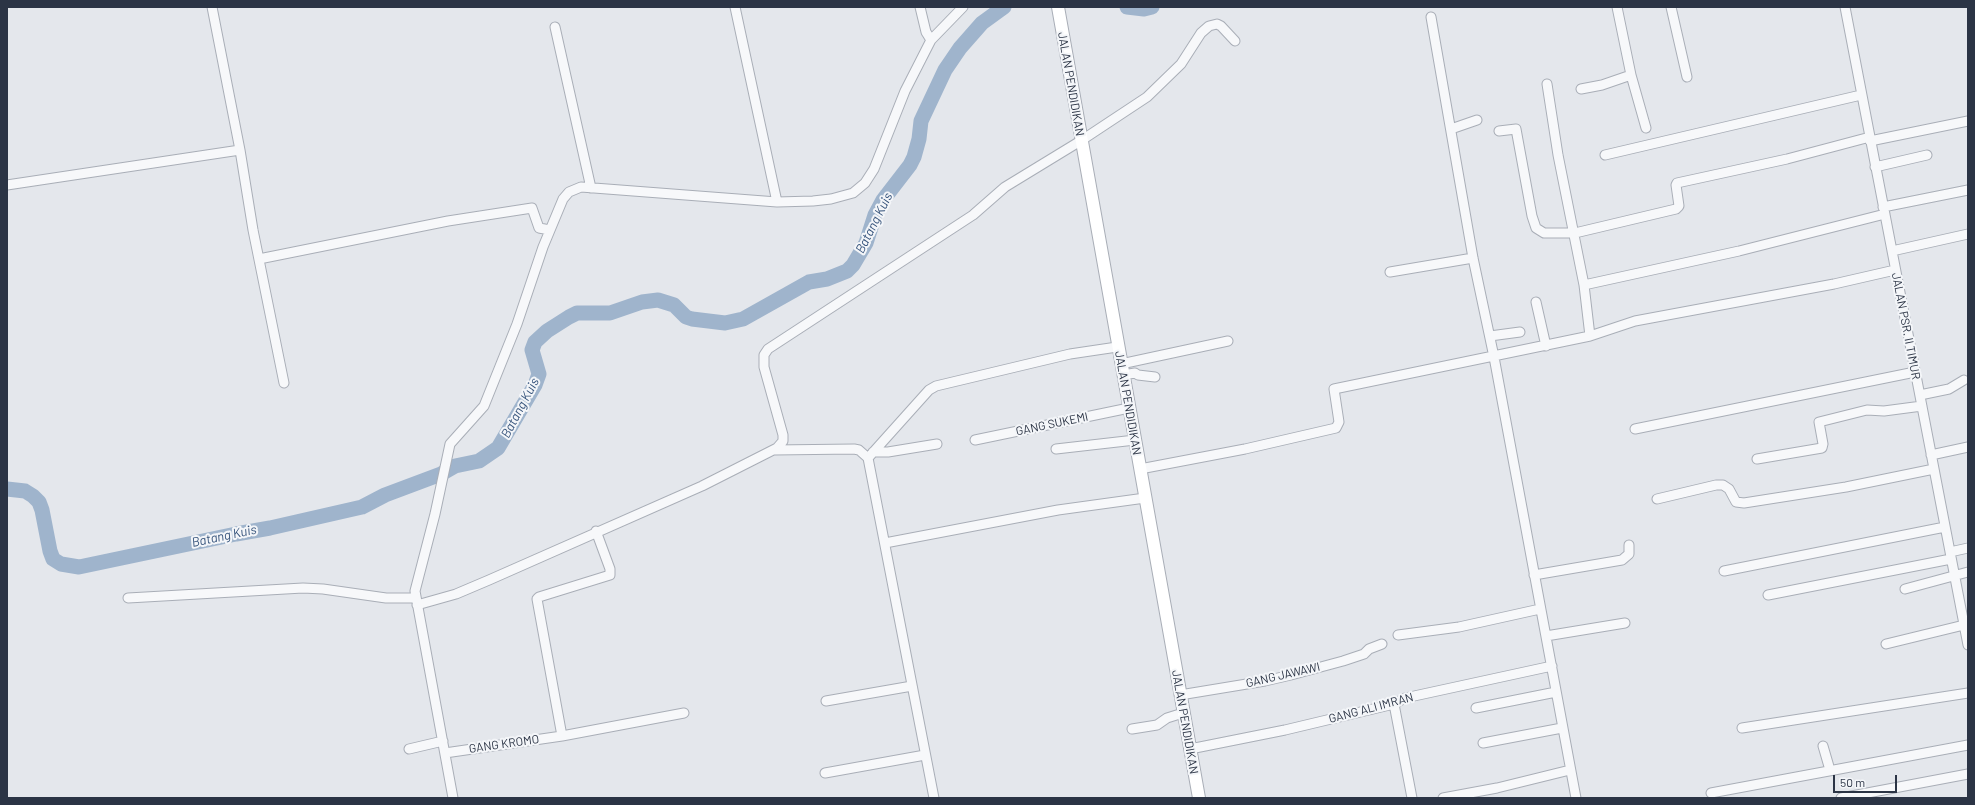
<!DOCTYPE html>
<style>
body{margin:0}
#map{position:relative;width:1975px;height:805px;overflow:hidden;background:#e4e7ec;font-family:Barlow,sans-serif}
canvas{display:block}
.frame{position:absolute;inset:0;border:8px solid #2b3445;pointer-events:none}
.scale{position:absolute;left:1833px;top:775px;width:64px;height:18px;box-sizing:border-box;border:2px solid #2b3445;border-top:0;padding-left:5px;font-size:12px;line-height:14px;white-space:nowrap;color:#2b3445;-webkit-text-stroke:3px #f4f6f9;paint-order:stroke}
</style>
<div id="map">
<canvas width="1975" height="805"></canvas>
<div class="frame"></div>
<div class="scale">50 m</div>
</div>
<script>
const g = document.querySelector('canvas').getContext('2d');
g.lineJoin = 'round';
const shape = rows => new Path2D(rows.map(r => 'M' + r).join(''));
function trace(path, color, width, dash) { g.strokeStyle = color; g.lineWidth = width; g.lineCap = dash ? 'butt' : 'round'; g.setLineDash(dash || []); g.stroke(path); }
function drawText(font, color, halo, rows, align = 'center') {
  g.font = font + ' Barlow,sans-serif'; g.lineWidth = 4; g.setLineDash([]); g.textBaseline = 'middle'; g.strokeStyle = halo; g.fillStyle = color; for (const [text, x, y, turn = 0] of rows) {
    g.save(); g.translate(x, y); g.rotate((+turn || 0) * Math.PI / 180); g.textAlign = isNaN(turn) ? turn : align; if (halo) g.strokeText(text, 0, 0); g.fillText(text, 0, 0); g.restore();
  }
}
trace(shape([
 [1127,7,1144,9,1152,7],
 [7,489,25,491,33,496,39,502,42,510,50,551,53,559,61,564,79,567,236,534,270,528,362,507,385,495,441,474,455,466,479,461,498,448,535,385,539,374,532,350,535,342,547,331,569,317,577,313,610,313,642,302,658,300,674,305,686,317,692,319,725,323,743,319,809,282,827,279,847,271,853,265,866,243,875,215,883,200,910,165,914,157,919,139,921,121,945,70,960,48,982,23,1004,7]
]), '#9fb4cc', 15);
const minor = shape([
 [212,7,240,150,253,230,284,383],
 [735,7,777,202],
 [920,7,926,32,931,40],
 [1671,7,1687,77],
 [1845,7,1968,645],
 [1431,17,1473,258,1494,357,1576,798],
 [555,27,591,188],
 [1631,75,1646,128],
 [1547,84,1558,155,1584,285,1590,336],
 [1581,89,1602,85,1631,75,1617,7],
 [1451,129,1477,120],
 [1499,131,1516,129,1532,216,1536,228,1544,233,1575,233,1676,209,1679,206,1676,185,1677,183,1787,159,1870,137],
 [1870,141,1968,121],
 [1605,155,1861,95],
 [1875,167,1927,155],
 [7,185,240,150],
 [1883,207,1968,190],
 [1892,251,1968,234],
 [259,259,448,221,532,208,539,228,550,230],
 [1390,272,1473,258],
 [1584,285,1739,251,1885,214],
 [1536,302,1546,346],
 [1490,336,1520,332],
 [1121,364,1228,341],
 [1123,375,1135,373,1138,375,1155,377],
 [1920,395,1949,389,1964,380],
 [1635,429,1915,372],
 [975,440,1129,408],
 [1056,449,1135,440],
 [774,450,854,449,859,450,868,458,934,798],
 [873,452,888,452,937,444],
 [1931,455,1968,447],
 [868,458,929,390,936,386,1070,354,1117,347],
 [1757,459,1822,448,1823,444,1819,422,1867,410,1884,411,1922,406],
 [1140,469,1245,449,1336,428,1339,422,1334,389,1590,336,1635,321,1834,284,1895,270],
 [1657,499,1716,485,1723,485,1729,489,1736,502,1744,503,1846,487,1934,469],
 [885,543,1058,510,1145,498],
 [1950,552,1968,548],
 [1724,571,1945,527],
 [1534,575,1622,560,1629,554,1629,545],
 [1905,589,1968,572],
 [1768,595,1951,559],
 [128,598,303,588,323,589,386,598,416,598],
 [417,605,456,594,489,580,702,486,777,448,783,441,783,435,764,367,764,355,768,349,973,215,1005,187,1082,140,1147,97,1181,64,1201,33,1209,26,1217,24,1221,26,1235,41],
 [1398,635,1459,627,1540,609],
 [1546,636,1625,623],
 [1886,644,1964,625],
 [1180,695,1265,681,1291,675,1343,661,1364,654,1369,649,1382,644],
 [826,701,912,686],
 [1394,704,1412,798],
 [1476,708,1556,692],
 [1742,728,1968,693],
 [1132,729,1157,725,1167,718,1183,713],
 [562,736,537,599,539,597,610,575,610,569,596,531],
 [1483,743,1562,728],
 [1823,746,1830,770],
 [409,749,443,741],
 [1190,749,1285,730,1394,704,1405,698,1552,666],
 [445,753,562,736,684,713],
 [825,773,925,755],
 [1711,793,1968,745],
 [453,798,415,591,435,514,450,444,484,406,517,324,543,247,563,199,569,192,581,187,777,202,813,201,831,199,853,193,865,183,874,169,905,91,931,40,963,7],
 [1443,798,1497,788,1570,770],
 [1841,798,1968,774]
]);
const secondary = shape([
 [1058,7,1199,798]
]);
trace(minor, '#a9aeb7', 11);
trace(secondary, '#a9aeb7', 14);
trace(minor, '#f7f8fa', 9);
trace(secondary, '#fff', 12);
drawText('12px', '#2b3445', '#f4f6f9', [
 ["JALAN PENDIDIKAN",1071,84,80],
 ["JALAN PSR. II TIMUR",1906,326,79],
 ["JALAN PENDIDIKAN",1128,403,80],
 ["GANG SUKEMI",1052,424,-12],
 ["GANG JAWAWI",1283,675,-13],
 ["GANG ALI IMRAN",1371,708,-15],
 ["JALAN PENDIDIKAN",1185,722,80],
 ["GANG KROMO",504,744,-8]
]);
drawText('italic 13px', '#34527a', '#f4f6f9', [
 ["Batang Kuis",874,223,-63],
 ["Batang Kuis",520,408,-62],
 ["Batang Kuis",224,536,-12]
]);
</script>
